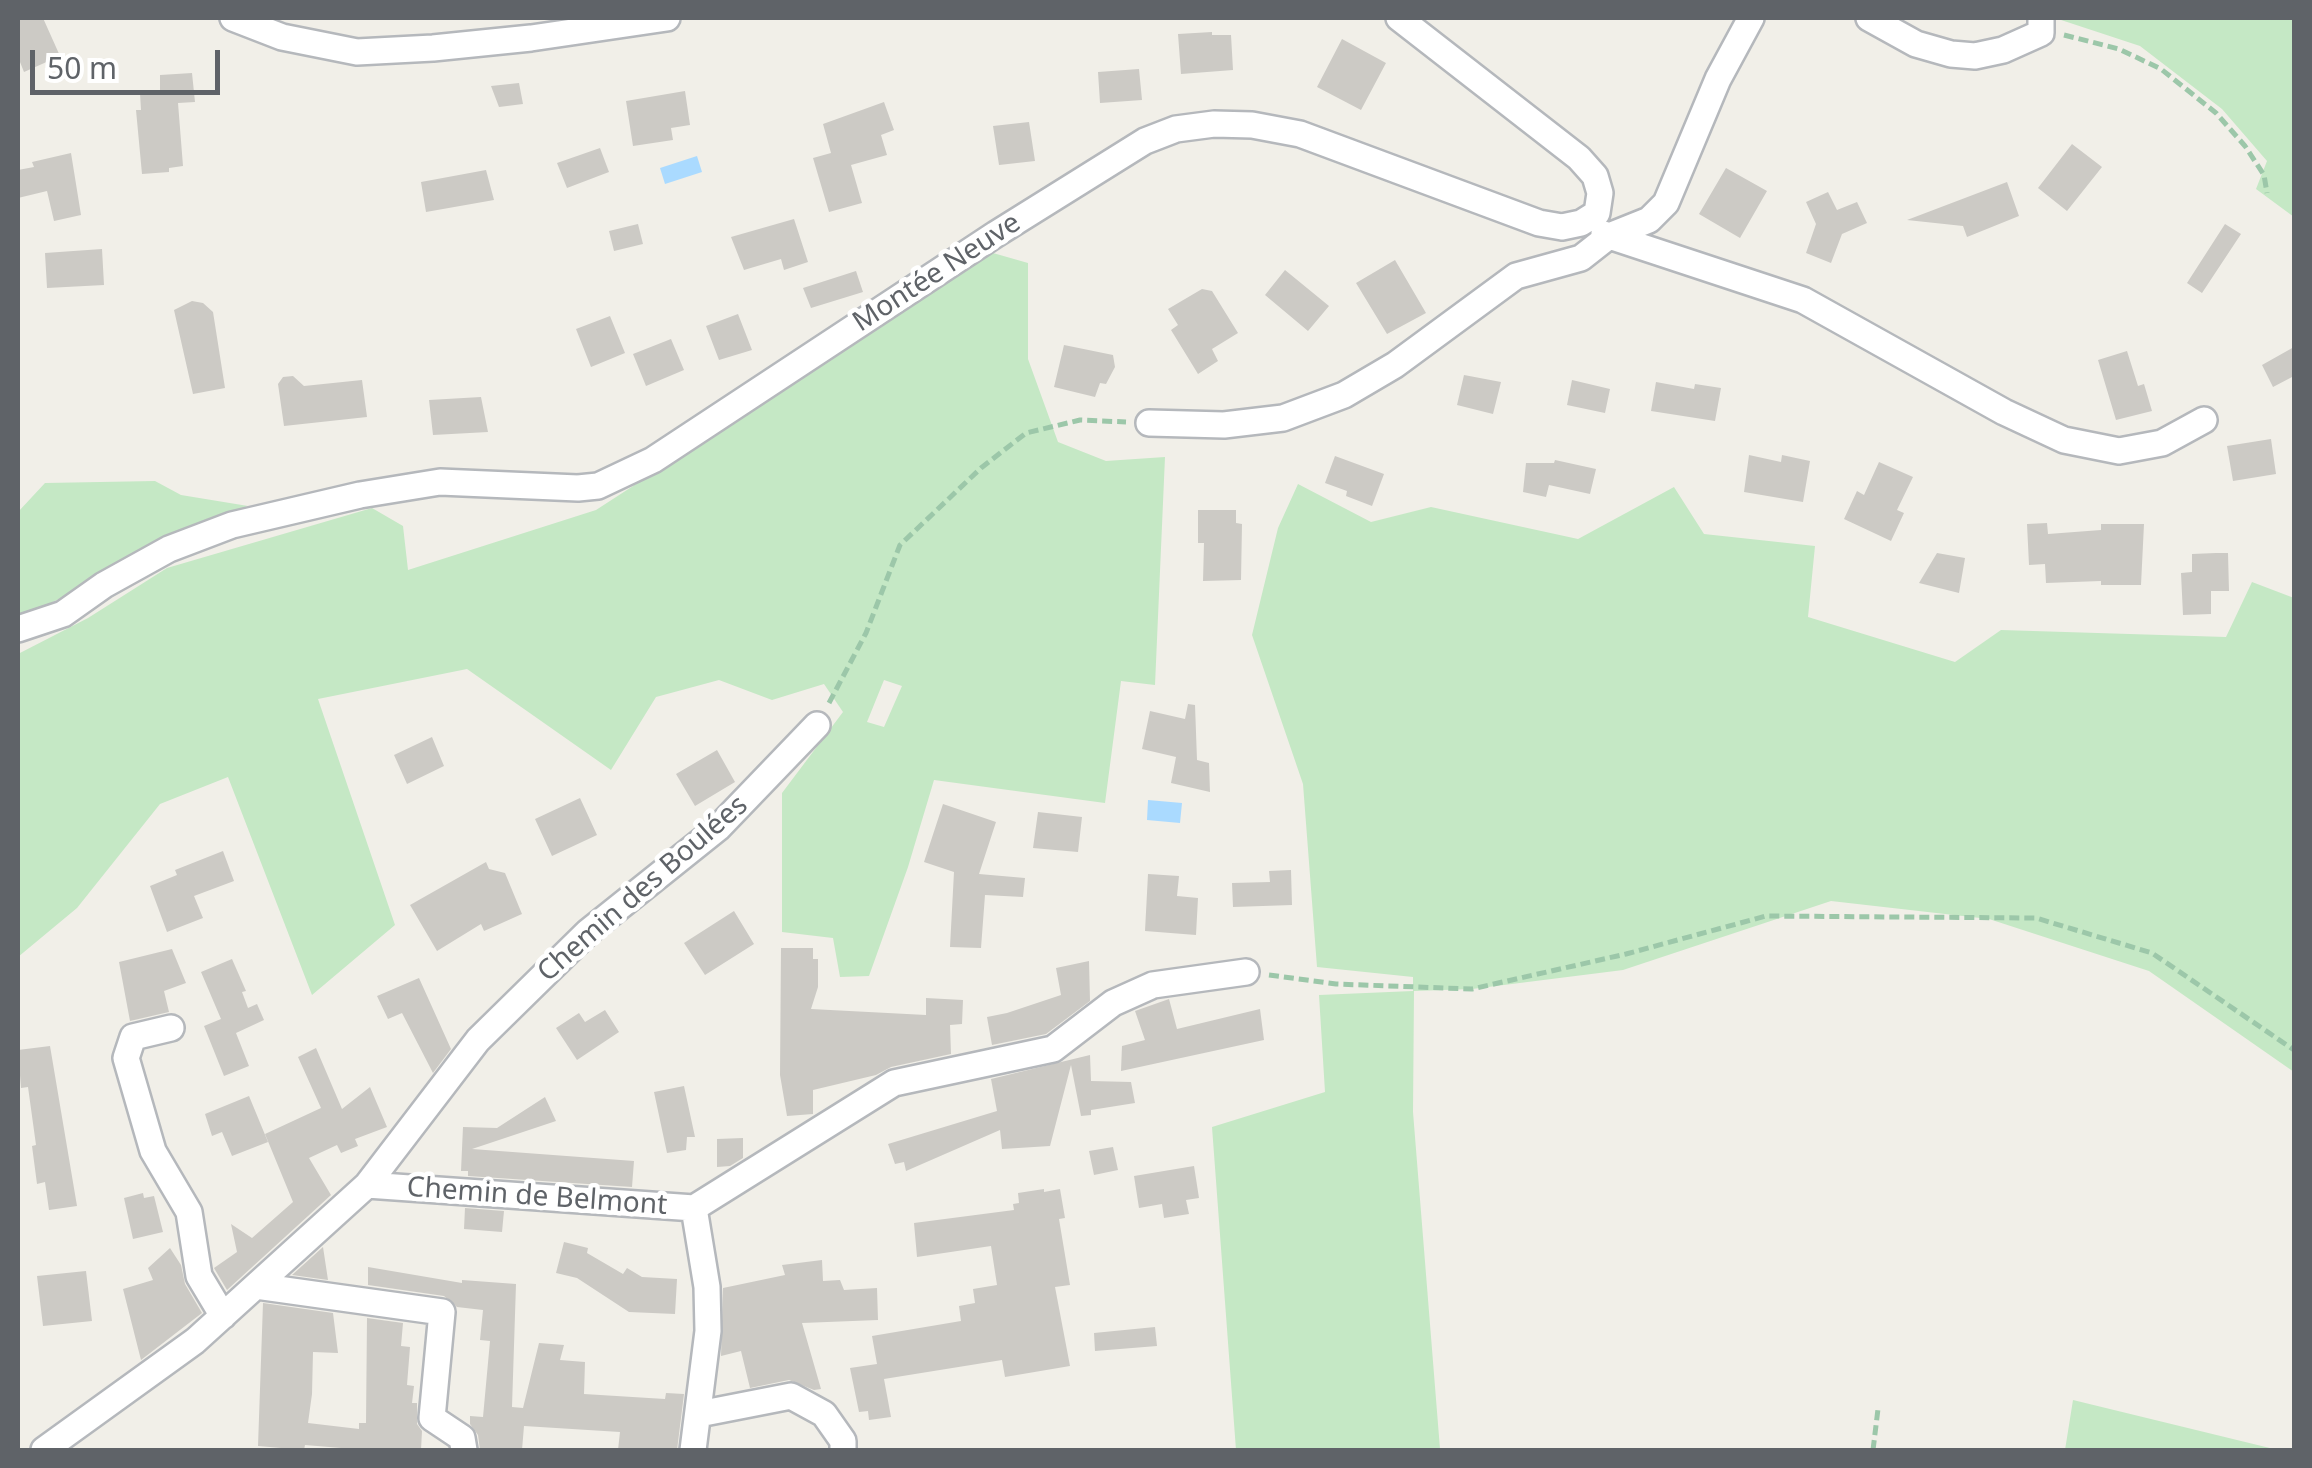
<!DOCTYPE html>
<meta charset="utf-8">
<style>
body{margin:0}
#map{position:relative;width:2312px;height:1468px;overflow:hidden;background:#f1efe8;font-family:"Noto Sans",sans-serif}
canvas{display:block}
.frame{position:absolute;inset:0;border:20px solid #5f6368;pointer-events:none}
.scale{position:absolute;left:30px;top:50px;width:190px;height:45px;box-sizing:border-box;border:5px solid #5f6368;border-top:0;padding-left:12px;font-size:30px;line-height:35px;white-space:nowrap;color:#5f6368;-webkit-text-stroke:8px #fff;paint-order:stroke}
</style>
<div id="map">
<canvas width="2312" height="1468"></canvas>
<div class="frame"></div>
<div class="scale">50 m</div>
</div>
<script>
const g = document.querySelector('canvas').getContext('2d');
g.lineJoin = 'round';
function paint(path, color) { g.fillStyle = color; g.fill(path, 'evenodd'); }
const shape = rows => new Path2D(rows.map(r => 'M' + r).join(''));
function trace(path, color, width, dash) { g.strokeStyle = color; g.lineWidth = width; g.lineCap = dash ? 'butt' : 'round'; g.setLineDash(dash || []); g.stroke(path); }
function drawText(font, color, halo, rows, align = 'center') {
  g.font = font + ' "Noto Sans",sans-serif'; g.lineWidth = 9; g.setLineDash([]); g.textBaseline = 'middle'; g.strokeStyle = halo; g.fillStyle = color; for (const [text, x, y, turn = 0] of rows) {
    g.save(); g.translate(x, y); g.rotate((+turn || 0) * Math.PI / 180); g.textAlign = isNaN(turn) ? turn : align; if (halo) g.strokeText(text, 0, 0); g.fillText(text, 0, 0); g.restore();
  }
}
paint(shape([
 [2055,18,2294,18,2294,217,2256,189,2267,161,2222,109,2140,46],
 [993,253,1028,263,1028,359,1058,442,1106,461,1165,457,1155,685,1121,681,1105,803,934,780,908,867,869,976,840,977,833,938,782,932,782,793,843,712,824,684,772,700,719,680,656,697,611,770,467,669,318,699,395,925,312,995,228,777,160,804,77,908,18,957,18,654,88,618,167,568,372,508,403,526,408,570,596,510],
 [884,680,902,686,884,727,867,722],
 [155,481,181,495,248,506,170,535,71,593,28,614,18,616,18,512,45,483],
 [1298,484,1371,522,1431,507,1578,539,1674,487,1704,534,1815,546,1808,617,1955,662,2001,630,2226,637,2252,582,2294,598,2294,1072,2149,971,1989,919,1831,901,1623,970,1472,989,1414,991,1413,1112,1440,1449,1236,1450,1212,1127,1325,1092,1319,995,1413,991,1413,977,1317,967,1303,784,1252,635,1278,528],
 [2073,1400,2278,1450,2065,1450]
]), '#c5e8c5');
paint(shape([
 [697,156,702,172,665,184,660,168],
 [1148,800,1182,803,1180,823,1147,820]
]), '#aadaff');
paint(shape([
 [18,18,43,18,60,56,24,72,18,57],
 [1212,32,1212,35,1231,35,1233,70,1181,74,1178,34],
 [1342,39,1386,63,1361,110,1317,87],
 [1139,69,1142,100,1100,103,1098,72],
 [192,73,195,102,178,103,183,166,169,168,169,172,142,174,136,110,141,110,140,93,160,92,160,75],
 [519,83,523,104,499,107,491,86],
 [685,91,690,125,671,128,673,140,633,146,626,101],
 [884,102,894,130,881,135,887,155,851,165,862,203,829,212,813,158,831,153,823,124],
 [1029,122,1035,161,999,165,993,126],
 [2072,144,2102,167,2067,211,2038,188],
 [600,148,609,172,567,188,557,163],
 [71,153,81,215,54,221,47,191,18,198,18,170,34,167,32,162],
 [1726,168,1767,191,1740,238,1699,214],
 [486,170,494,200,426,212,421,182],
 [2007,182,2019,216,1967,237,1963,226,1907,220],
 [1828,192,1837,210,1857,202,1867,223,1842,234,1831,263,1806,253,1816,224,1806,202],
 [794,219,808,262,784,270,781,259,744,270,731,237],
 [638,224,643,244,614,251,609,231],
 [2225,224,2241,234,2202,293,2187,283],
 [102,249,104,285,47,288,45,253],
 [1395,260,1426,313,1387,334,1356,283],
 [1285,270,1329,306,1308,331,1265,295],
 [856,271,863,292,811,308,803,288],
 [1202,289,1212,291,1238,333,1212,349,1218,361,1198,374,1171,330,1178,325,1168,309],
 [192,301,203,303,213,312,225,388,193,394,174,310],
 [738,314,752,350,719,360,706,326],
 [610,316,625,353,591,367,576,329],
 [671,339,684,370,646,386,633,354],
 [1064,345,1113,355,1115,367,1106,384,1100,383,1095,397,1054,387],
 [2294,347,2294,376,2273,387,2262,365],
 [2127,351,2138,386,2144,384,2152,411,2116,420,2098,360],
 [1464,375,1501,382,1493,414,1457,405],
 [293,376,304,386,362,380,367,417,284,426,278,384,283,377],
 [1572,380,1610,389,1605,413,1567,405],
 [1656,382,1694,389,1695,384,1721,388,1715,421,1651,411],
 [481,397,488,432,433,435,429,400],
 [2271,439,2276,474,2233,481,2227,446],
 [1749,455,1781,462,1782,455,1810,461,1803,502,1744,492],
 [1335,456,1384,474,1372,506,1346,496,1347,491,1325,483],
 [1555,460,1596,469,1590,494,1549,485,1546,497,1523,492,1526,463,1554,463],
 [1879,462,1913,477,1897,510,1904,513,1891,541,1844,519,1857,491,1864,495],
 [1198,510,1236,510,1236,523,1242,524,1241,580,1203,581,1204,543,1198,543],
 [2047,523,2048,534,2101,530,2101,524,2144,524,2141,585,2101,585,2101,581,2046,583,2045,564,2029,565,2027,524],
 [1937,553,1965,558,1959,593,1919,583],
 [2216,553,2228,553,2229,591,2211,591,2211,614,2183,615,2181,573,2192,572,2192,554],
 [1188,704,1195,705,1197,760,1209,763,1210,792,1171,783,1176,757,1142,749,1150,711,1185,719],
 [432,737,444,766,407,784,394,755],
 [717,750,735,782,695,806,676,774],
 [580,798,597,835,552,856,535,819],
 [943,804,996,822,979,874,1025,878,1023,897,985,895,981,948,950,947,954,872,924,862],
 [1038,812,1082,817,1078,852,1033,848],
 [223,851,234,881,194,896,203,918,167,932,150,886,177,875,175,870],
 [486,862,489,869,505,873,522,914,484,931,481,924,437,951,410,905],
 [1291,870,1292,905,1233,907,1232,883,1270,882,1269,871],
 [1148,874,1179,876,1177,896,1198,898,1196,935,1145,931],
 [734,911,754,944,705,975,684,943],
 [781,948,813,948,813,959,818,959,818,987,811,1009,926,1015,926,998,963,1000,962,1024,950,1025,951,1054,891,1067,876,1075,813,1090,813,1114,787,1116,780,1075],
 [172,949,186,983,164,991,169,1012,130,1021,119,962],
 [232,959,246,991,242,992,248,1008,257,1004,264,1020,236,1033,249,1066,224,1076,204,1026,221,1019,201,972],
 [1089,961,1090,1001,1046,1034,992,1045,987,1017,1007,1013,1061,995,1056,968],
 [419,978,451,1049,433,1073,402,1013,388,1019,377,996],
 [1169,999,1177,1029,1260,1009,1264,1040,1121,1071,1122,1046,1145,1040,1135,1011],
 [605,1010,619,1032,577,1060,556,1028,579,1013,585,1022],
 [50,1046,77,1206,49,1210,45,1182,37,1184,32,1146,36,1145,28,1087,21,1088,18,1050],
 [316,1048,342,1109,370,1087,387,1127,355,1139,358,1146,341,1153,337,1145,309,1158,331,1195,227,1290,214,1268,237,1252,231,1224,252,1238,293,1202,265,1134,321,1108,298,1057],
 [1090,1055,1091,1081,1131,1082,1135,1103,1091,1110,1091,1115,1081,1116,1071,1065,1050,1146,1002,1149,1000,1130,906,1171,904,1162,895,1164,888,1144,997,1111,991,1079],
 [684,1086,695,1137,687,1137,686,1150,667,1153,654,1092],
 [249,1096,268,1142,232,1156,222,1132,212,1136,205,1114],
 [545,1097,556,1121,472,1149,634,1161,632,1187,468,1176,468,1171,461,1171,463,1127,497,1128],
 [743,1138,743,1158,730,1166,717,1167,717,1139],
 [1113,1147,1118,1170,1094,1175,1089,1151],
 [1194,1166,1199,1198,1186,1200,1189,1214,1164,1218,1162,1204,1139,1208,1134,1176],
 [1044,1189,1044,1192,1060,1189,1065,1218,1059,1219,1070,1285,1055,1287,1070,1366,1005,1377,1002,1360,884,1379,891,1417,869,1420,868,1411,859,1412,850,1368,877,1364,872,1336,961,1321,959,1306,975,1303,973,1289,997,1285,991,1246,917,1257,914,1223,1014,1210,1013,1204,1019,1203,1018,1193],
 [143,1193,144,1198,154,1196,163,1232,133,1239,124,1198],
 [465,1208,504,1211,502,1232,464,1229],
 [564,1242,588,1248,587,1253,623,1274,627,1268,642,1277,677,1279,675,1314,629,1312,577,1278,556,1273],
 [323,1247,328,1280,292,1275],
 [170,1248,181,1265,185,1284,202,1313,141,1360,123,1289,153,1280,148,1268],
 [822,1260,823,1281,840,1280,844,1290,877,1288,878,1320,802,1323,821,1389,814,1390,789,1380,750,1388,741,1351,721,1356,723,1288,785,1275,782,1265],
 [368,1267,462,1283,462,1280,516,1284,512,1407,523,1408,539,1343,564,1345,560,1360,585,1362,584,1394,665,1399,666,1393,684,1394,677,1450,618,1450,620,1432,524,1426,522,1450,480,1450,478,1435,470,1424,470,1416,483,1417,490,1341,480,1340,483,1310,457,1307,444,1296,368,1285],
 [86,1271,92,1321,43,1326,37,1276],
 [263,1303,333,1313,338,1353,313,1352,312,1394,308,1423,359,1429,359,1423,366,1423,367,1318,403,1323,401,1346,410,1347,407,1385,414,1386,412,1403,417,1403,417,1424,422,1431,421,1450,365,1450,305,1445,304,1450,258,1446],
 [1155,1327,1157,1346,1095,1351,1094,1333]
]), '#cccac5');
const minor = shape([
 [233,18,282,37,357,52,433,48,531,38,667,18],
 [1869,18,1916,44,1951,54,1975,56,2003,50,2041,33,2041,18],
 [1604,234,1609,236,1649,220,1666,203,1718,79,1751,18],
 [1149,423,1224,425,1283,418,1344,395,1395,365,1516,276,1581,258,1609,236,1803,300,2004,412,2064,440,2119,451,2162,443,2204,420],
 [18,629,63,614,104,585,169,549,232,525,360,495,440,482,578,488,598,486,653,460,996,234,1145,141,1176,129,1214,124,1252,125,1300,134,1539,223,1562,227,1581,223,1597,213,1600,193,1595,176,1579,158,1399,18],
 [171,1028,133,1037,126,1058,153,1151,189,1212,199,1276,223,1316],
 [367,1185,694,1208,894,1083,1053,1049,1113,1003,1153,985,1246,972],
 [256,1286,442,1312,432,1418,462,1438,464,1450],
 [699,1414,791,1396,824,1414,843,1441,843,1450],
 [44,1450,195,1341,367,1185,478,1040,588,932,718,828,817,725],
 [693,1450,708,1331,707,1287,694,1208]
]);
trace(minor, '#b5b8bc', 30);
trace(shape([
 [2064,35,2119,49,2161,69,2216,113,2245,146,2264,175,2267,193],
 [829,703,866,633,900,545,981,468,1026,433,1080,420,1126,422],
 [1269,975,1336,984,1472,989,1626,954,1766,916,2036,918,2152,953,2294,1050],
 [1873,1450,1878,1409]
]), '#9cc7a9', 5, [10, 5]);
trace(minor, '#fff', 25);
drawText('28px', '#5f6368', '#fff', [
 ["Montée Neuve",937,273,-33],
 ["Chemin des Boulées",643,889,-41],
 ["Chemin de Belmont",537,1197,4]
]);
</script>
